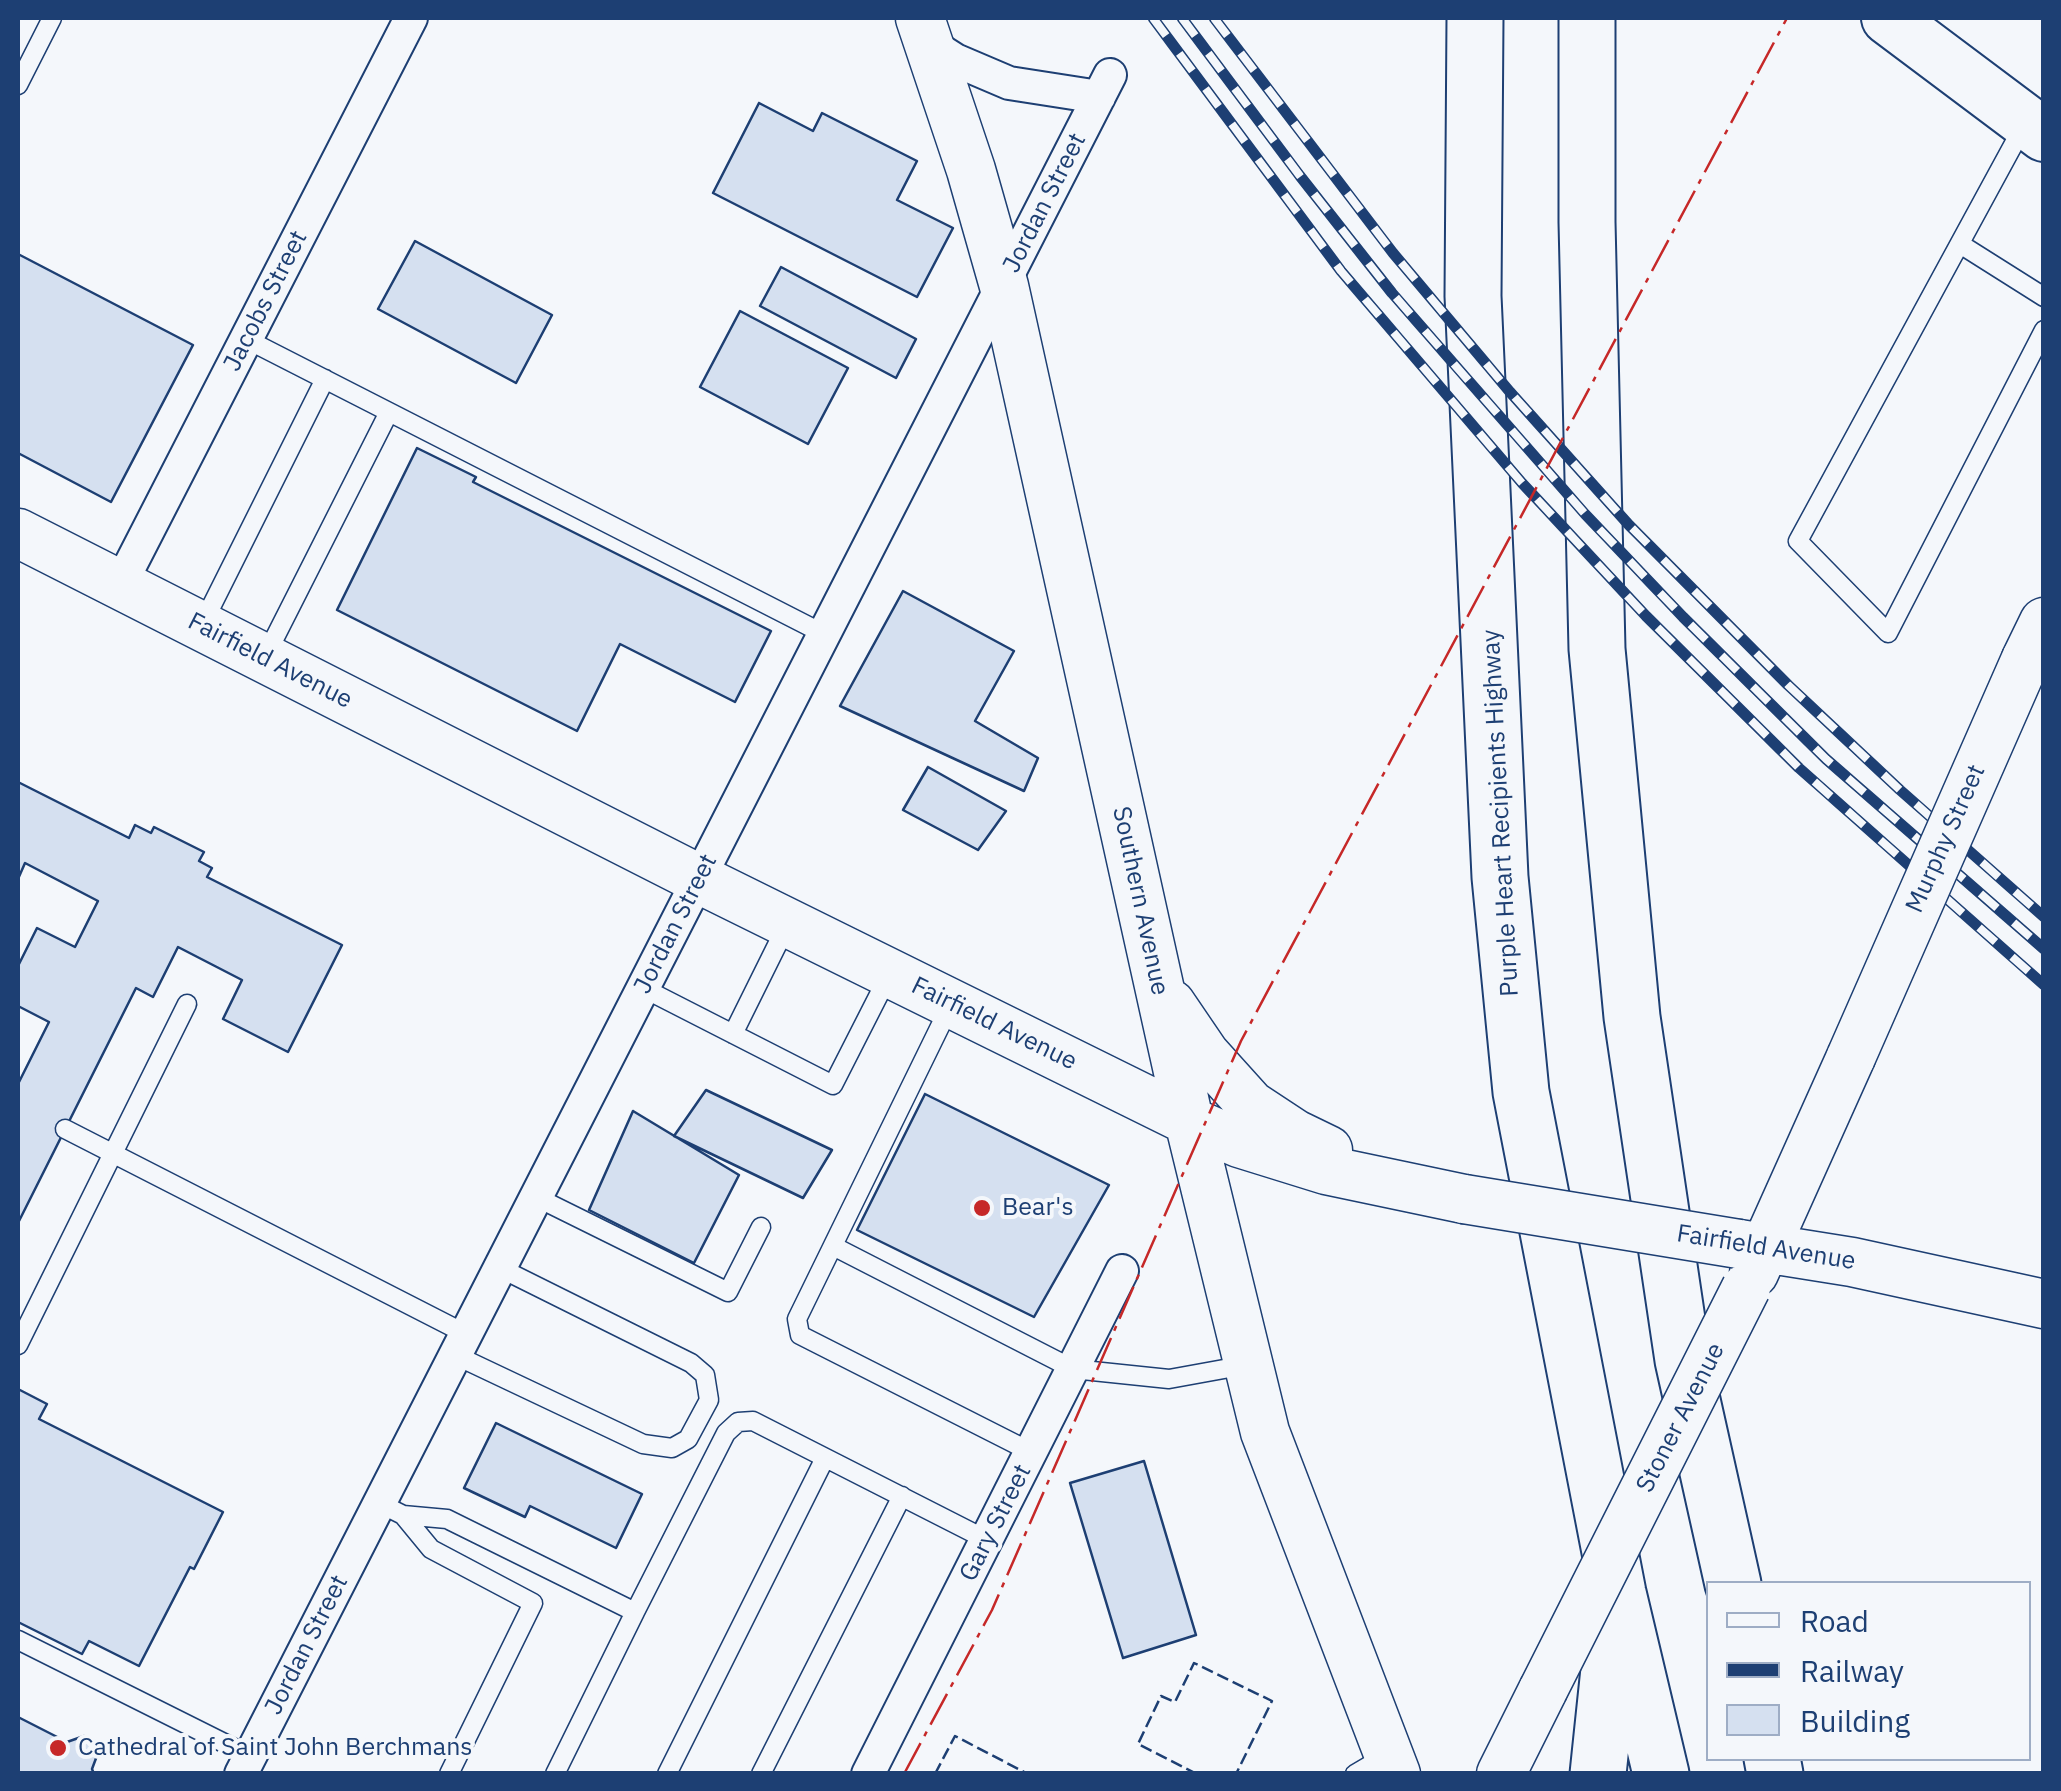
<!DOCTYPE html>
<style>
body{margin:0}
#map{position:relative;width:2061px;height:1791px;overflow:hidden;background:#f4f7fb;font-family:"IBM Plex Sans",sans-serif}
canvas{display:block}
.frame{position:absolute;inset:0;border:20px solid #1d3f73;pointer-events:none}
.legend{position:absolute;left:1706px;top:1581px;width:325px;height:180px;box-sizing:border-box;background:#f4f7fb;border:2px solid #9eadc5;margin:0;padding:12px 18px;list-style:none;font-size:30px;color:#1d3f73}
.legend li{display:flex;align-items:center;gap:20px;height:50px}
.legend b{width:50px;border:2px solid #9eadc5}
</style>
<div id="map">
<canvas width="2061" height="1791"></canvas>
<div class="frame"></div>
<ul class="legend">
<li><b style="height:12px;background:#f4f7fb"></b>Road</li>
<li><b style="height:12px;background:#1d3f73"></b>Railway</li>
<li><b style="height:28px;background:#d5e0f0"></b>Building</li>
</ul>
</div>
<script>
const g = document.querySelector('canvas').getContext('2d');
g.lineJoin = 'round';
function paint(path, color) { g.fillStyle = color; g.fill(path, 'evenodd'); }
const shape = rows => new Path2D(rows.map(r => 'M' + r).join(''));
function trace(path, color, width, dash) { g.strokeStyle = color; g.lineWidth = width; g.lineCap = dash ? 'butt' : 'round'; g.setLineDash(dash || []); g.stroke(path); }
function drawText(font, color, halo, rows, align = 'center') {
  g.font = font + ' "IBM Plex Sans",sans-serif'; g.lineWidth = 8; g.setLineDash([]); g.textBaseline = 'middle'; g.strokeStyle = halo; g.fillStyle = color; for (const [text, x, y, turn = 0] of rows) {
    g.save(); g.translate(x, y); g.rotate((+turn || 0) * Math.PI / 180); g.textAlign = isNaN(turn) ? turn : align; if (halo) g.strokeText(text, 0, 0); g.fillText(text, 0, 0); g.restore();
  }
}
const building = shape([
 [759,103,813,131,822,113,917,161,897,200,953,228,917,297,713,193,759,103],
 [415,241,552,315,516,383,378,309,415,241],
 [18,254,193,345,111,502,18,453,18,254],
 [781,267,916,339,896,378,760,306,781,267],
 [740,311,848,368,808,444,700,387,740,311],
 [417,448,476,477,473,482,771,631,735,702,620,644,577,731,337,610,417,448],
 [903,591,1014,651,975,721,1038,758,1024,791,840,706,903,591],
 [928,767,1006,811,978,850,903,810,928,767],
 [18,782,129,838,135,825,151,833,154,827,204,852,199,861,212,868,207,877,342,945,288,1052,223,1019,242,980,178,947,153,997,136,988,18,1223,18,1084,49,1022,18,1006,18,966,37,928,75,947,98,901,25,863,18,879,18,782],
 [706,1090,832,1150,803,1198,674,1136,706,1090],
 [925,1094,1109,1185,1034,1317,857,1230,925,1094],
 [633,1111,739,1175,694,1263,589,1210,633,1111],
 [18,1389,47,1404,39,1419,223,1512,194,1569,190,1567,139,1666,89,1641,82,1654,18,1622,18,1389],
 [496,1423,642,1494,616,1548,530,1506,525,1517,464,1488,496,1423],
 [1144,1461,1196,1635,1123,1658,1070,1483,1144,1461],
 [18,1717,67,1742,84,1736,97,1742,98,1753,92,1769,94,1774,18,1774,18,1717]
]);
paint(building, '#d5e0f0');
trace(building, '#1d3f73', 2.5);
const lane = shape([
 [18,85,52,18],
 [2023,127,1798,541,1888,633,2044,330],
 [1960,244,2044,297],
 [246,339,824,634],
 [202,625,325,379],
 [265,657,389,412],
 [643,988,833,1085,890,973],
 [951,1004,797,1319,800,1335,1031,1452],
 [733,1034,788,923],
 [65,1129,466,1334],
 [536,1197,728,1292,761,1227],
 [833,1246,1073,1369,1169,1379,1246,1365],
 [18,1345,187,1004],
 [455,1355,643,1444,672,1448,688,1439,709,1400,705,1375,691,1363,500,1268],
 [379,1503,403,1515,447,1519,635,1612,726,1433,738,1422,753,1421,987,1540],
 [403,1515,431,1549,533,1603,449,1774],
 [18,1640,250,1756],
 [555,1774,635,1612],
 [667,1774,825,1458],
 [761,1774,902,1496],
 [1355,1774,1389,1754]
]);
const street = shape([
 [930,44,955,60,1009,83,1099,97],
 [120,585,411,18],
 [241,1774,1110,75],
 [868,1774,1122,1271]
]);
const secondary = shape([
 [920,18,971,170,1004,286,1189,1121,1265,1432,1396,1774],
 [18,533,699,879,1189,1121,1239,1143,1326,1170,1464,1199],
 [2026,659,2044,622],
 [1171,1004,1205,1054,1251,1105,1295,1134,1328,1150],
 [1739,1244,1852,1262,2044,1304],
 [1754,1273,1851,1057],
 [1501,1774,1543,1690]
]);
const primary = shape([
 [1888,18,2044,135]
]);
const highway = shape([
 [1475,18,1473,296,1500,877,1521,1092,1618,1593,1661,1774],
 [1587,18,1587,222,1597,649,1632,1017,1683,1360,1733,1584],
 [1772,1758,1775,1774],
 [1598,1774,1613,1631]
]);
trace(lane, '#1d3f73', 21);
trace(street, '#1d3f73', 36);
trace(secondary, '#1d3f73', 51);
trace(primary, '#1d3f73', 56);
trace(highway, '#1d3f73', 59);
trace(lane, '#f4f7fb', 18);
trace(street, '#f4f7fb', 32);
trace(secondary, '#f4f7fb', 48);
trace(primary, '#f4f7fb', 52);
trace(highway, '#f4f7fb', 55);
const rail = shape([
 [1153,18,1341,271,1522,483,1646,616,1799,768,2044,985],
 [1182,18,1300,176,1392,293,1585,514,1683,617,1826,759,2044,949],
 [1214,18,1393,253,1510,392,1629,525,1788,685,1900,790,2044,917]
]);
trace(rail, '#1d3f73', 11);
trace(rail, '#f4f7fb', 8, [22]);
const secondaryBridge = shape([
 [1851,1057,2026,659],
 [1464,1199,1739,1244],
 [1543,1690,1746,1288]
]);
trace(secondaryBridge, '#1d3f73', 51, []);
trace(secondaryBridge, '#f4f7fb', 48);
trace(shape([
 [935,1774,955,1736,1028,1774],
 [1197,1774,1138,1744,1161,1696,1175,1702,1194,1663,1272,1701,1236,1774]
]), '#1d3f73', 2.5, [12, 5]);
trace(shape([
 [904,1774,992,1610,1241,1041,1787,18]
]), '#c62828', 2.5, [35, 8, 5, 8]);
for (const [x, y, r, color] of [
 [982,1208,10,"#c62828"],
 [58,1748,10,"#c62828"]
]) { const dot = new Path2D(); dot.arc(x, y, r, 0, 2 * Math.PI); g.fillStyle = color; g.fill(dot); trace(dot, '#f4f7fb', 4); }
drawText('25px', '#1d3f73', '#f4f7fb', [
 ["Jordan Street",1045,203,-63],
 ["Jacobs Street",266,301,-63],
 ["Fairfield Avenue",270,661,27],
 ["Purple Heart Recipients Highway",1501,813,-93],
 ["Murphy Street",1946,839,-66],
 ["Southern Avenue",1140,901,78],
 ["Jordan Street",676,924,-63],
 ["Fairfield Avenue",994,1024,26],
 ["Fairfield Avenue",1766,1248,9],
 ["Stoner Avenue",1681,1418,-63],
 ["Gary Street",996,1523,-63],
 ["Jordan Street",307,1645,-63]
]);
drawText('25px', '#1d3f73', '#f4f7fb', [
 ["Bear's",1002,1208],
 ["Cathedral of Saint John Berchmans",78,1748]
], 'left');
</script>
